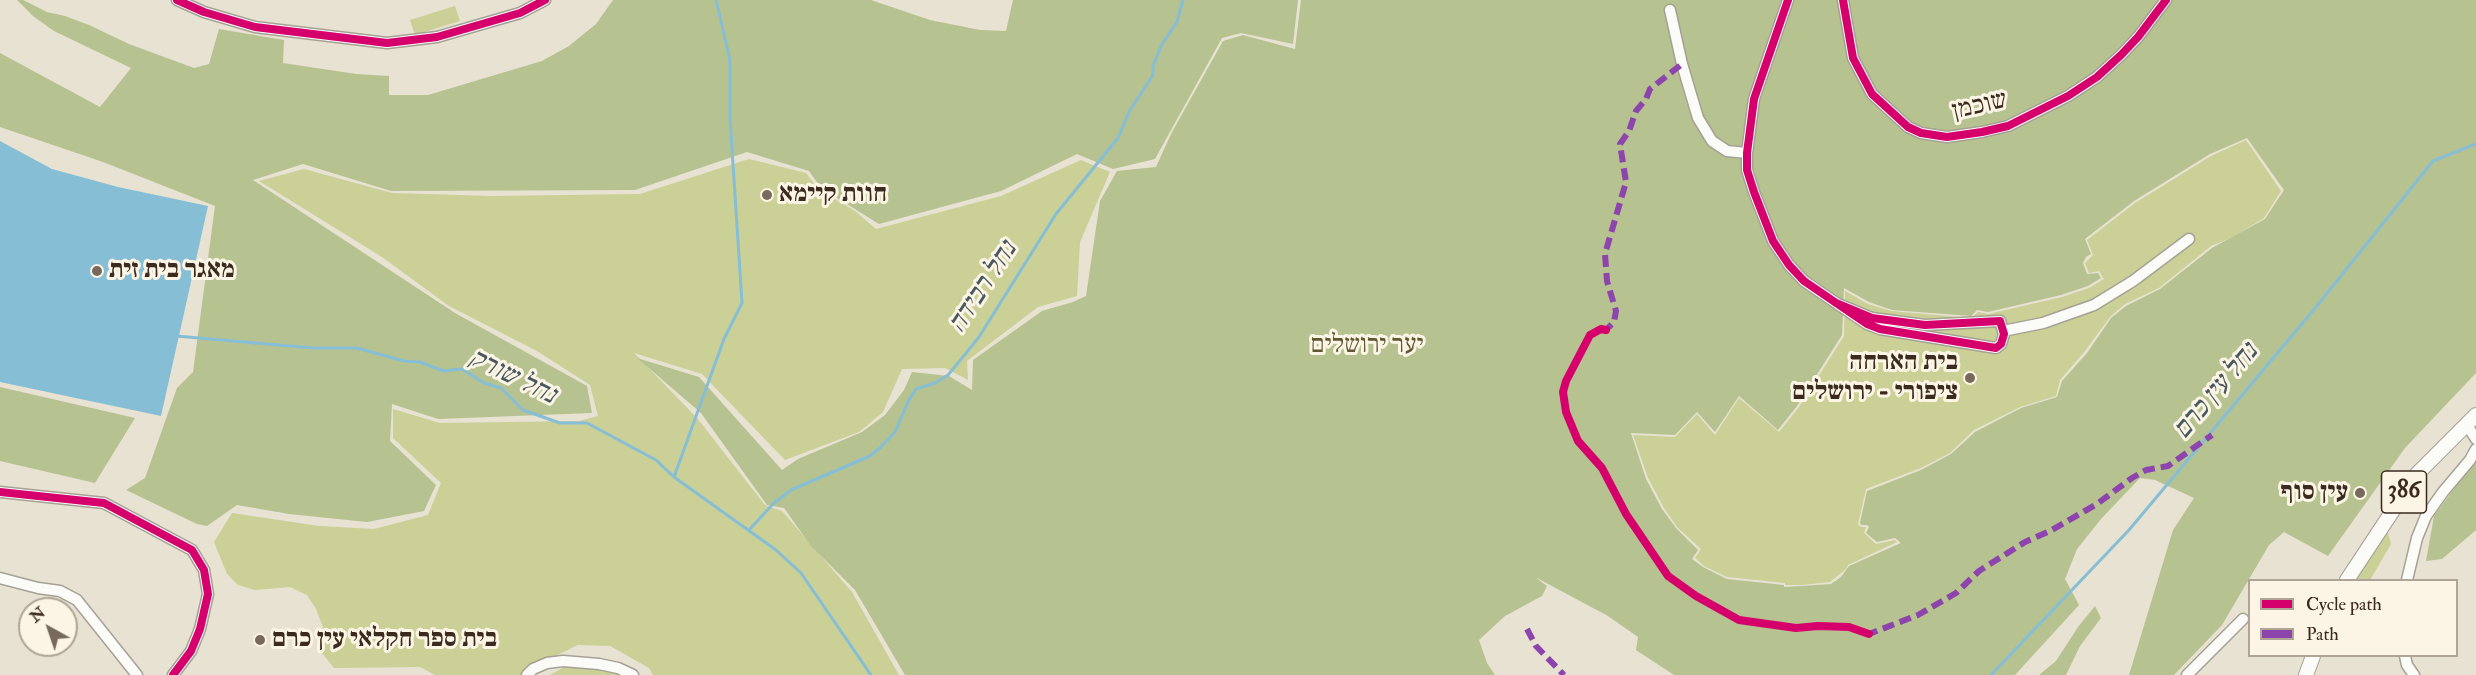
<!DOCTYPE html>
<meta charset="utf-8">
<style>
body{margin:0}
#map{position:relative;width:2476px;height:675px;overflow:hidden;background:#e7e2d1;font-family:"IM FELL Double Pica",serif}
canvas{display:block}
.legend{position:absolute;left:2248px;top:579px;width:210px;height:78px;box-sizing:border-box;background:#fcf5e5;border:2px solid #afa495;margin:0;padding:8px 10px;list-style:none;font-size:18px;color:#3b2a1e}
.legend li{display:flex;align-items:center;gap:12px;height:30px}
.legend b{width:30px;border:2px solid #afa495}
.north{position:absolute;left:18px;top:597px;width:60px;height:60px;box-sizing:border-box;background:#fcf5e5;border:2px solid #afa495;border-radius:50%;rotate:320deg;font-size:16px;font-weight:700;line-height:24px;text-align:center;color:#3b2a1e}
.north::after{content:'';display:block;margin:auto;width:21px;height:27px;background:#776a5d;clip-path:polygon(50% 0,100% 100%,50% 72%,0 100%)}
</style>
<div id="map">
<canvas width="2476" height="675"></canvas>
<ul class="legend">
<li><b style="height:8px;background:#d6006c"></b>Cycle path</li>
<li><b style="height:8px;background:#8e44ad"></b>Path</li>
</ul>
<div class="north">N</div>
</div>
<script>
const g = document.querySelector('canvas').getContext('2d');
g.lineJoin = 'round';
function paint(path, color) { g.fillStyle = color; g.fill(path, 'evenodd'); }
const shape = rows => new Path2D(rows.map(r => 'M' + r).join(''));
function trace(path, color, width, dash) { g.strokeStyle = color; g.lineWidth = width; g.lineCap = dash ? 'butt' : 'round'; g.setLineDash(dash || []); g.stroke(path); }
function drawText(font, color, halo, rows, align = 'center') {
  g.font = font + ' "IM FELL Double Pica","Frank Ruhl Libre",serif'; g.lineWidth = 6; g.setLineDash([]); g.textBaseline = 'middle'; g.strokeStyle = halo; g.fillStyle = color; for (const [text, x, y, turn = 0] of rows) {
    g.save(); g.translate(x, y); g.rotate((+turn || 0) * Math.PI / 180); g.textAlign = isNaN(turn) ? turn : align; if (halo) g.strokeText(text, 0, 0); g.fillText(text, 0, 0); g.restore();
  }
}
paint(shape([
 [455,6,460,21,415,35,410,20],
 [2246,140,2281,191,2264,218,2231,238,2211,246,2159,288,2125,304,2110,317,2085,351,2060,380,2056,396,2020,407,1974,430,1950,453,1921,468,1866,489,1858,524,1861,527,1866,527,1864,533,1876,544,1895,540,1897,542,1848,565,1846,569,1830,582,1802,585,1785,585,1785,583,1727,577,1704,566,1695,558,1701,549,1677,527,1664,508,1648,478,1633,435,1675,437,1697,414,1715,435,1739,398,1779,432,1799,407,1844,336,1845,291,1868,304,1891,311,1971,318,1978,312,1988,314,2062,297,2089,288,2104,279,2099,271,2089,273,2085,263,2093,255,2087,240,2135,203,2211,156],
 [749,159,806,173,818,189,855,211,876,229,1001,196,1081,160,1110,172,1080,242,1077,296,1038,307,967,361,968,380,945,368,902,369,883,412,859,432,785,460,702,374,634,353,697,418,765,505,782,511,852,592,899,675,653,675,649,668,610,646,578,645,539,664,526,675,435,675,420,667,334,668,319,649,323,627,316,609,307,595,290,587,255,590,238,585,227,574,214,542,232,513,319,526,374,529,428,515,441,483,393,438,393,409,440,423,579,421,598,416,590,385,537,351,449,306,382,257,259,181,304,169,392,193,492,196,640,194],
 [2387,529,2391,544,2370,580,2355,580],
 [571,663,629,675,550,675]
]), '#cad096');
paint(shape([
 [17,0,23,0,47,12,65,16,89,25,129,44,194,68,209,64,219,29,284,40,283,63,356,74,389,76,389,95,428,95,542,61,569,46,596,24,613,0,871,0,930,20,980,30,1006,31,1013,0,1298,0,1293,44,1241,33,1222,38,1155,159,1113,169,1077,154,1001,191,879,224,821,188,809,171,747,152,635,190,391,191,303,164,253,180,455,313,587,386,592,413,438,419,392,404,390,441,436,485,424,511,367,522,289,514,237,505,207,526,197,524,126,490,145,478,177,388,193,372,215,206,103,162,0,127,0,53,100,107,131,68,54,31,33,16],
 [1301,0,2476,0,2476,373,2405,448,2328,556,2284,532,2269,545,2222,625,2174,675,2129,675,2173,530,2194,498,2155,480,2140,478,2101,519,2077,549,2065,579,2079,605,2015,675,1674,675,1636,650,1638,637,1608,616,1535,577,1547,586,1542,596,1505,616,1479,640,1487,663,1495,675,905,675,855,590,811,546,784,508,767,505,701,413,637,358,699,377,782,470,798,459,862,432,885,415,904,390,912,372,949,376,972,390,973,360,1042,311,1073,302,1086,296,1100,201,1117,171,1156,167,1172,132,1223,41,1243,35,1295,49],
 [2247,138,2284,190,2265,219,2212,248,2160,289,2126,306,2111,318,2087,353,2062,381,2057,397,2021,408,1975,432,1951,454,1921,470,1867,491,1860,523,1861,525,1867,525,1869,527,1866,533,1877,542,1895,538,1901,543,1849,566,1841,577,1831,584,1802,586,1784,587,1784,585,1727,579,1703,567,1692,559,1698,550,1676,528,1662,509,1646,479,1631,433,1675,435,1697,412,1715,432,1739,396,1778,430,1797,406,1842,335,1844,288,1869,302,1892,310,1971,316,1977,310,1988,312,2061,295,2088,286,2101,278,2098,273,2087,274,2083,263,2086,257,2091,254,2085,239,2134,201,2210,154],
 [0,387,135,418,95,483,0,461],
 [2476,459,2476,530,2442,559,2426,561,2434,516],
 [2095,606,2101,618,2080,646,2066,675,2039,675,2056,661,2078,627]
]), '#b6c290');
paint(shape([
 [0,141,52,169,118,187,208,206,161,416,0,382]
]), '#86bed5');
trace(shape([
 [176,336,313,348,357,348,404,361,420,362,443,371,462,369,484,383,501,388,523,410,560,423,587,423,656,460,674,477,776,550,801,573,871,675],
 [674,477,724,339,742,303,730,118,730,60,716,0],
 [749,530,774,503,791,490,870,456,881,447,895,432,909,400,916,389,935,383,948,375,958,363,979,337,1056,214,1118,138,1129,112,1153,75,1153,66,1162,44,1177,22,1183,0],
 [1991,675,2129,530,2316,307,2433,161,2476,144]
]), '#86bed5', 3);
const minor = shape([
 [177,0,204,12,255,27,387,43,437,37,520,13,545,0],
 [1788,0,1754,99,1747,153,1747,170,1754,192,1773,241,1789,265,1804,281,1867,324,1880,329,1996,348,2001,344,2004,334,2000,321,1925,325,1872,318,1836,303],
 [1843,0,1853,58,1872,94,1908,127,1921,133,1947,137,1982,132,2008,126,2068,96,2097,77,2121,55,2138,37,2166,0],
 [1670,10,1682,64,1698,118,1712,141,1727,151,1747,153],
 [2003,331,2043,323,2094,305,2133,281,2189,239],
 [2467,425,2476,439],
 [0,492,104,503,192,550,204,570,208,594,200,629,191,651,173,675],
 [0,578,38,588,60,591,77,600,137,675],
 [2407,580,2417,538,2426,516,2443,492,2470,460,2476,449],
 [2405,656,2407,665,2414,675],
 [527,675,533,669,547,663,563,661,599,664,618,668,633,675],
 [2187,675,2243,619]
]);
const major = shape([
 [2347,580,2417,474,2476,415],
 [2306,675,2313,656]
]);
trace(minor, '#a6a195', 13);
trace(major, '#a6a195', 16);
trace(minor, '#fbfbf8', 10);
trace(major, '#fbfbf8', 14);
trace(shape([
 [1602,329,1606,330,1614,322,1616,311,1607,281,1605,254,1626,182,1620,144,1629,131,1636,111,1646,99,1650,89,1682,64],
 [1527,629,1536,646,1564,675],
 [1866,633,1869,634,1918,615,1956,593,1979,571,2025,542,2050,531,2097,504,2132,478,2146,470,2168,466,2212,435]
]), '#8e44ad', 6, [12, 6]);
trace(shape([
 [177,0,204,12,255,27,387,43,437,37,520,13,545,0],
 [1788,0,1754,99,1747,153,1747,170,1754,192,1773,241,1789,265,1804,281,1867,324,1880,329,1996,348,2001,344,2004,334,2000,321,1925,325,1872,318,1836,303],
 [1843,0,1853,58,1872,94,1908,127,1921,133,1947,137,1982,132,2008,126,2068,96,2097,77,2121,55,2138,37,2166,0],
 [1606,330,1601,329,1590,335,1566,381,1563,392,1566,412,1578,441,1602,468,1626,514,1668,576,1696,596,1739,620,1796,628,1818,626,1849,627,1869,634],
 [0,492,104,503,192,550,204,570,208,594,200,629,191,651,173,675]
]), '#d6006c', 8);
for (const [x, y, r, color] of [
 [767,195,6,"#776a5d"],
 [97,271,6,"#776a5d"],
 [1970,378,6,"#776a5d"],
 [2360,493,6,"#776a5d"],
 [260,640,6,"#776a5d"]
]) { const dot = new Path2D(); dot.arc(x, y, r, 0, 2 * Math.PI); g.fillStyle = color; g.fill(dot); trace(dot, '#fcf5e5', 2); }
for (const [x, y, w] of [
 [2404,492,45]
]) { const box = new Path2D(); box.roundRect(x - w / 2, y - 21, w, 42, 4.5); g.fillStyle = '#fcf5e5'; g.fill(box); trace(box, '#3b2a1e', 1.5); }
drawText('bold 24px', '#3b2a1e', null, [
 ["386",2404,492]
]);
drawText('26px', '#3b2a1e', '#fcf5e5', [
 ["שוכמן",1980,107,-13]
]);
drawText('bold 26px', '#3b2a1e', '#fcf5e5', [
 ["חוות קיימא",779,195],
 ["מאגר בית זית",109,271],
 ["בית הארחה",1958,363,"right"],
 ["ציפורי - ירושלים",1958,393,"right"],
 ["עין סוף",2348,493,"right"],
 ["בית ספר חקלאי עין כרם",272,640]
], 'left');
drawText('26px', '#5f5833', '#fcf5e5', [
 ["יער ירושלים",1367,346]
]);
drawText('italic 27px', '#47585f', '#fcf5e5', [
 ["נחל רבידה",984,288,-57],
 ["נחל שורק",512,378,26],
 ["נחל עין כרם",2217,392,-50]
]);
</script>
